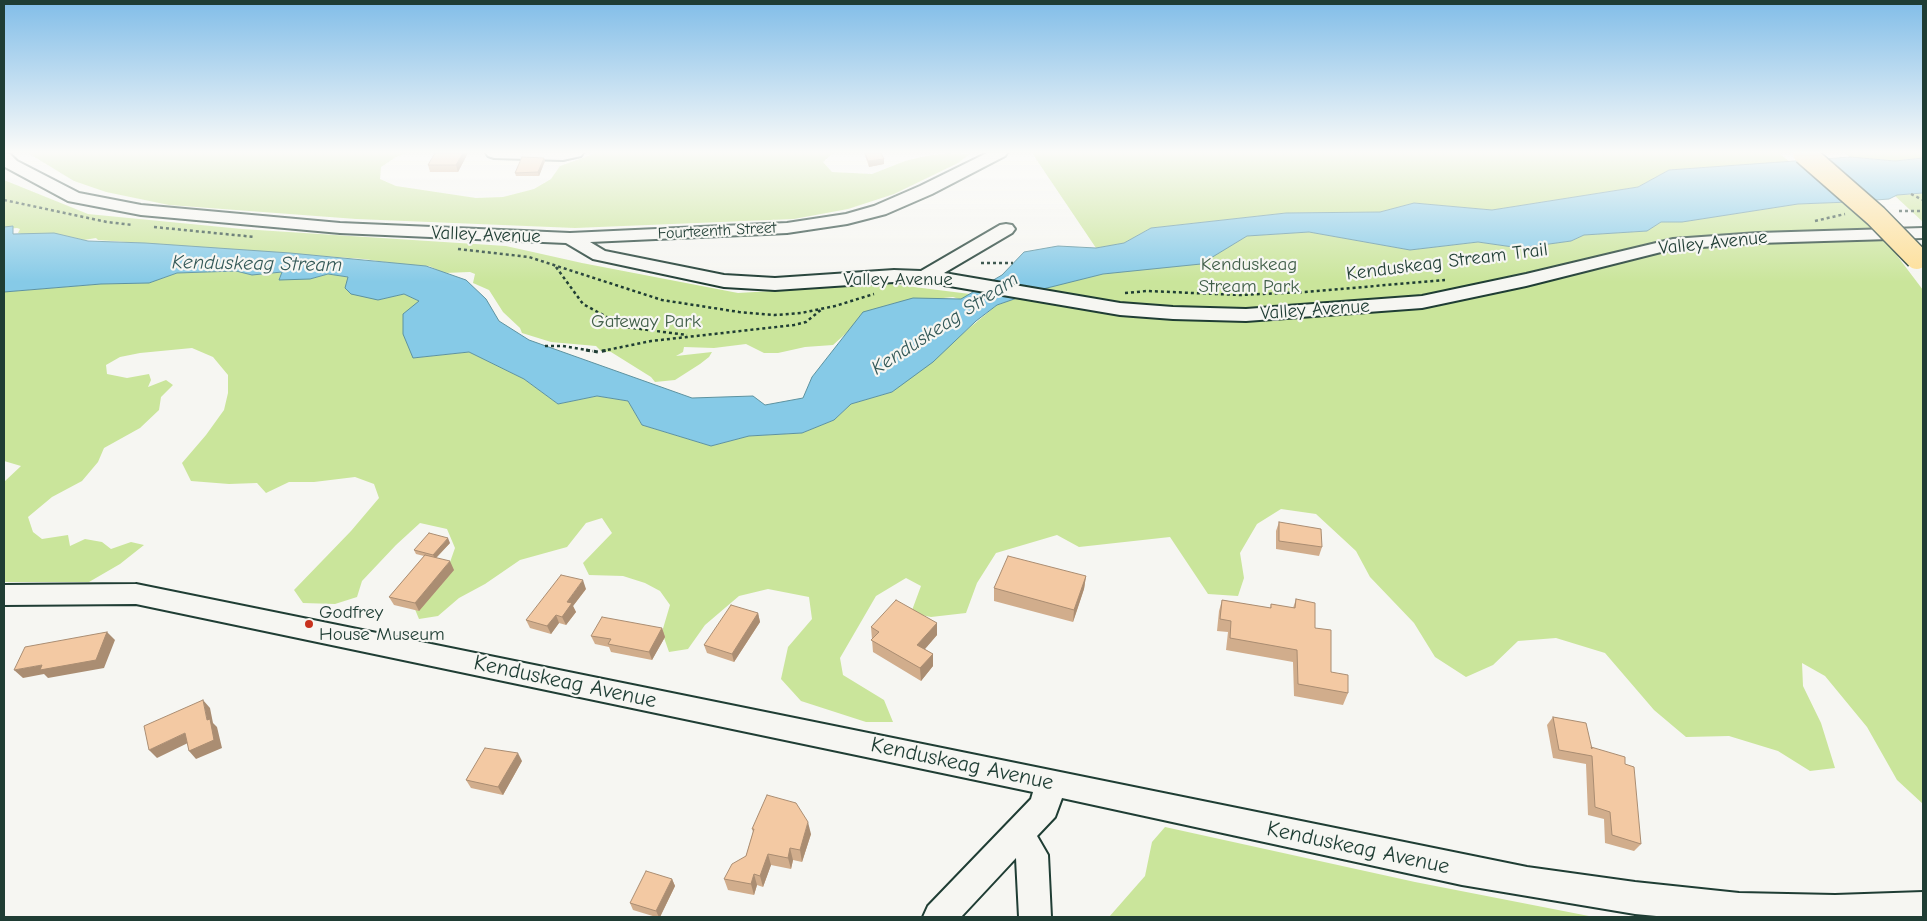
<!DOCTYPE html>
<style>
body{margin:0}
#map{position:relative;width:1927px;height:921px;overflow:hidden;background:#f6f6f2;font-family:"Comic Neue",sans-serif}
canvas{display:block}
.frame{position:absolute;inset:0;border:5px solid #1f3d34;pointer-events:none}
</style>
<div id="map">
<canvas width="1927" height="921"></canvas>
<div class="frame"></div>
</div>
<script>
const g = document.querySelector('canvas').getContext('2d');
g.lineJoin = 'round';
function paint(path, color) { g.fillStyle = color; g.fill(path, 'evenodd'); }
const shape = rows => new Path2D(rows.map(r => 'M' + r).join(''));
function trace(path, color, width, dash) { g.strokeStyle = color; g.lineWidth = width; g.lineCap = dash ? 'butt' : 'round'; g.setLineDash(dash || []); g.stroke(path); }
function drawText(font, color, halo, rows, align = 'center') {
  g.font = font + ' "Comic Neue",sans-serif'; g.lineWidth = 4.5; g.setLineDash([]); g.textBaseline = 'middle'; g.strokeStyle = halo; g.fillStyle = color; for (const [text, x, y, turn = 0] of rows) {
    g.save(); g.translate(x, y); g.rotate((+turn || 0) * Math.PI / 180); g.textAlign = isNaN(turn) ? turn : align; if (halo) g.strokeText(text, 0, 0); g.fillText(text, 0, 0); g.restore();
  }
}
paint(shape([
 [28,153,407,153,396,157,381,167,380,179,396,186,476,198,503,197,534,189,551,179,560,166,588,156,593,153,833,153,823,162,832,172,872,174,905,161,921,157,946,153,970,154,958,163,894,194,848,209,794,219,575,228,356,219,169,205,106,192,74,181],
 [1032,153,1779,153,1790,162,1669,170,1638,187,1492,210,1414,203,1380,212,1286,213,1151,228,1124,243,1096,248],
 [1845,153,1923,153,1923,158,1895,161,1850,157],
 [4,180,88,214,242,229,506,246,582,263,738,293,890,284,970,294,962,300,953,297,895,303,872,310,833,345,805,347,778,353,764,353,746,344,714,348,684,347,683,352,676,356,712,352,709,357,700,364,675,380,655,382,651,377,611,352,601,351,596,346,551,342,522,333,520,328,503,312,489,290,473,283,475,274,470,272,444,273,429,266,396,265,392,263,364,259,98,240,96,238,84,240,67,236,24,235,18,233,20,229,17,228,4,229],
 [1923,194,1923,222,1894,195],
 [1849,202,1886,241,1923,290,1923,804,1897,780,1867,727,1825,676,1802,663,1803,686,1821,723,1835,768,1810,771,1778,751,1729,736,1686,737,1654,710,1605,653,1556,638,1518,641,1493,665,1466,677,1435,657,1414,623,1370,577,1356,551,1316,514,1281,509,1257,524,1240,553,1244,578,1238,596,1208,594,1170,537,1079,547,1057,535,996,553,977,583,966,613,931,617,911,613,921,586,906,578,876,596,840,658,843,675,884,700,893,722,866,722,801,701,781,679,788,647,812,619,809,597,768,589,739,596,705,625,688,649,669,652,662,632,670,605,660,591,645,583,623,576,589,575,583,563,612,533,602,518,586,523,567,547,520,560,485,584,459,598,438,616,419,619,414,607,444,579,455,548,447,529,420,523,396,545,362,581,357,597,335,604,303,603,294,590,351,531,379,498,374,484,355,477,314,482,289,482,266,493,257,483,229,484,191,481,182,463,206,435,224,410,228,393,228,375,213,357,192,348,140,353,120,357,106,365,107,374,127,378,149,374,151,380,148,387,166,380,173,385,161,397,159,410,140,428,104,448,98,462,82,481,52,497,28,517,33,532,42,539,68,535,70,546,85,539,102,542,111,549,131,542,144,545,120,564,89,582,4,582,4,482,21,466,4,461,4,292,101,284,149,283,177,273,236,271,252,275,282,272,279,279,310,279,328,274,349,277,345,288,378,300,404,294,419,301,413,358,469,352,524,379,558,404,597,396,628,401,642,425,711,446,749,436,802,433,834,420,851,404,892,392,997,305,1043,289,1103,274,1209,258,1247,236,1309,232,1410,250,1478,242,1520,248,1571,241,1584,235,1647,231,1661,222,1682,222,1798,204],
 [1165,827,1415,882,1594,917,1109,917,1145,876,1152,842]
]), '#cae59b');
const water = shape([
 [1850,157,1895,161,1923,158,1923,193,1897,195,1889,199,1849,202,1798,204,1682,222,1661,222,1647,231,1584,235,1571,241,1520,248,1478,242,1410,250,1309,232,1247,236,1201,264,1103,274,1043,289,997,305,976,321,933,362,892,392,851,404,834,420,802,433,749,436,711,446,642,425,628,401,597,396,558,404,524,379,469,352,413,358,403,334,403,314,419,301,404,294,378,300,351,294,345,288,348,277,328,274,310,279,279,280,282,272,252,275,236,271,177,273,149,283,101,284,4,292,4,227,13,226,13,234,54,233,88,241,145,243,290,253,426,266,466,280,486,299,499,321,529,340,692,398,753,396,765,405,803,398,812,377,863,312,913,298,961,299,1002,275,1024,252,1058,246,1096,248,1124,243,1151,228,1286,213,1380,212,1414,203,1492,210,1638,187,1669,170,1850,157]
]);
paint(water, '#86cae7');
trace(water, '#5d929f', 1);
const minor = shape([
 [4,153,10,154,17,161,79,193,141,205,340,223,570,233,787,223,846,214,874,206,920,186,987,153,1007,153,1005,156,932,194,886,214,847,224,787,233,590,242,605,251,724,275,775,278,894,270,921,271,1000,225,1006,224,1012,225,1015,229,1012,233,944,273,1120,303,1173,307,1246,309,1422,296,1526,274,1673,239,1758,233,1923,228,1923,238,1758,243,1673,249,1526,286,1422,308,1246,321,1173,319,1120,315,932,283,894,282,775,290,724,287,593,259,566,243,340,233,141,215,68,201,5,167,4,153],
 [486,153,583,153,581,156,563,160,494,158,488,156,486,153],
 [136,584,1527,867,1635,882,1739,893,1835,895,1923,892,1923,917,1667,917,1635,914,1462,885,1062,798,1055,817,1037,836,1048,855,1051,917,1019,917,1016,858,961,917,923,917,928,906,1031,799,1033,792,136,604,4,605,4,585,136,584]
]);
trace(minor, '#1f3d34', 4);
trace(shape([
 [1911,194,1923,200],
 [4,200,107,222,133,225],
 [1899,211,1923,211],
 [1815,221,1845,214],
 [154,227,255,237],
 [458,249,529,257,662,300,739,312,775,315,801,313,835,306,874,294],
 [981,263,1013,263],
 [556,267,583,304,625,327,687,335],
 [1125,293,1147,291,1240,295,1305,292,1445,280],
 [545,346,563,346,593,351],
 [602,351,651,341,794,325,806,322,822,309]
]), '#1f3d34', 2.5, [3, 3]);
trace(shape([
 [586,350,598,352,608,350]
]), '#1f3d34', 3, [4, 4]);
paint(minor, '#f6f6f2');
const highwayBridge = shape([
 [1804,153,1876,216,1917,258]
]);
trace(highwayBridge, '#1f3d34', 25, []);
trace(highwayBridge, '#fdde96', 22);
paint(shape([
 [468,153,458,172,430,172,428,165],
 [864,153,881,153,884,159,884,164,869,167],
 [545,161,539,176,516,176,515,173],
 [1279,522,1322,547,1319,556,1276,549,1276,531],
 [450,543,436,558,454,570,419,611,394,605,389,597,424,556,416,554,414,550],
 [1086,576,1084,589,1073,622,994,601,994,588],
 [586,589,573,606,576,612,566,625,559,623,551,634,530,628,526,620],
 [1296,599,1315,628,1331,672,1348,693,1343,705,1294,696,1293,662,1226,650,1228,632,1217,631,1219,611,1222,600,1270,608,1271,604,1293,608],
 [758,613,760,622,734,662,707,653,704,645],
 [937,623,937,635,925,649,933,654,933,666,921,681,873,652,871,627],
 [662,628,665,637,652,660,611,652,609,647,595,644,591,636],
 [1553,717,1591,748,1625,764,1641,844,1634,851,1605,843,1604,819,1588,815,1586,764,1553,758,1547,725],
 [522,761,503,795,471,788,466,780],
 [752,829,811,834,802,862,793,860,791,869,771,865,763,887,757,885,754,895,728,890,724,879,746,856,753,832],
 [672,879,675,886,660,917,656,917,633,910,630,903]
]), '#d1ad8c');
paint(shape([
 [463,153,468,153,458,172,456,165],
 [544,158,545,161,539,176,538,172],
 [884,159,884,164,869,167,868,161],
 [448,538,450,543,435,559,433,555],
 [450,561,454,570,419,611,415,603],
 [1086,576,1084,589,1073,622,1074,610],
 [583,580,586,589,573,606,576,612,566,625,562,617,567,602],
 [758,613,760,622,734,662,732,654],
 [556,615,559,623,551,634,547,626],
 [937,623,937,635,918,657,917,645],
 [662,628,665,637,652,660,649,652],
 [107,632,115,640,104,668,48,678,44,674,23,678,14,670,42,665],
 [933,654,933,666,921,681,920,668],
 [203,700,210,708,213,723,217,727,222,748,196,759,189,751,207,720],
 [185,733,192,741,157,758,149,750],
 [518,753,522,761,503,795,498,787],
 [808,822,811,834,802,862,800,850],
 [790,848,793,860,791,869,788,858],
 [768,854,771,865,763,887,760,876],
 [754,874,757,885,754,895,751,884],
 [672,879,675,886,660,917,659,917,656,911]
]), '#aa8d72');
const building = shape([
 [435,153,463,153,456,165,428,165,435,153],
 [865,153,881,153,884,159,868,161,865,153],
 [522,157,544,158,538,172,515,173,522,157],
 [1279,522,1321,529,1322,547,1279,541,1279,522],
 [429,533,448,538,433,555,414,550,429,533],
 [425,555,450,561,415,603,389,597,425,555],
 [1008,556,1086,576,1074,610,994,588,1008,556],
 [561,575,583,580,567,602,572,603,562,617,556,615,547,626,526,620,561,575],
 [1296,599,1315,603,1315,628,1331,630,1331,672,1348,675,1348,693,1298,684,1297,650,1230,638,1231,621,1220,619,1222,600,1271,608,1271,604,1295,608,1296,599],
 [896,600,937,623,917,645,933,654,920,668,871,640,879,632,871,627,896,600],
 [731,605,758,613,732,654,704,645,731,605],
 [602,617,662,628,649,652,608,644,611,639,591,636,602,617],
 [107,632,96,660,40,670,42,665,14,670,25,647,107,632],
 [203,700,207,720,210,719,214,740,189,751,185,733,149,750,144,726,203,700],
 [1553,717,1586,723,1592,749,1591,747,1625,757,1625,764,1634,767,1641,844,1612,835,1610,812,1595,807,1592,756,1559,750,1553,717],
 [485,748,518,753,498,787,466,780,485,748],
 [767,795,796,803,808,822,800,850,790,848,788,858,768,854,760,876,754,874,751,884,724,879,732,864,746,856,754,829,752,829,767,795],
 [646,871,672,879,656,911,630,903,646,871]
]);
paint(building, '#f3c9a3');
trace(building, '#aa8d72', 1);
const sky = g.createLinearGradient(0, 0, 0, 282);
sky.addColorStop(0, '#81bde8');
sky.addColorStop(0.54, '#fbfbf9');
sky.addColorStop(1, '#fbfbf900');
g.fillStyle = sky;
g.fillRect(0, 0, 1927, 282);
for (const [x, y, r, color] of [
 [309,624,5,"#c8321e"]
]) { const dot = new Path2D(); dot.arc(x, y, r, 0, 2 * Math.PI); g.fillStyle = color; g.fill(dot); trace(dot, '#f6f6f2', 2); }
drawText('16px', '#1f3d34', '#f6f6f2', [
 ["Fourteenth Street",717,231,-3]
]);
drawText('19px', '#1f3d34', '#f6f6f2', [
 ["Valley Avenue",486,235,2],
 ["Valley Avenue",1713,243,-6],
 ["Kenduskeag Stream Trail",1447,262,-7],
 ["Valley Avenue",898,280],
 ["Valley Avenue",1315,310,-4]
]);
drawText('19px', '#415f49', '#f6f6f2', [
 ["Kenduskeag",1249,265],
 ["Stream Park",1249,287],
 ["Gateway Park",646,322]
]);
drawText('19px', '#1f3d34', '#f6f6f2', [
 ["Godfrey",319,613],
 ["House Museum",319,635]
], 'left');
drawText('italic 20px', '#345958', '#f6f6f2', [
 ["Kenduskeag Stream",257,264,1],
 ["Kenduskeag Stream",945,324,-33]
]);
drawText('22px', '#1f3d34', '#f6f6f2', [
 ["Kenduskeag Avenue",565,682,12],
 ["Kenduskeag Avenue",962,764,12],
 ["Kenduskeag Avenue",1358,848,12]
]);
</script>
